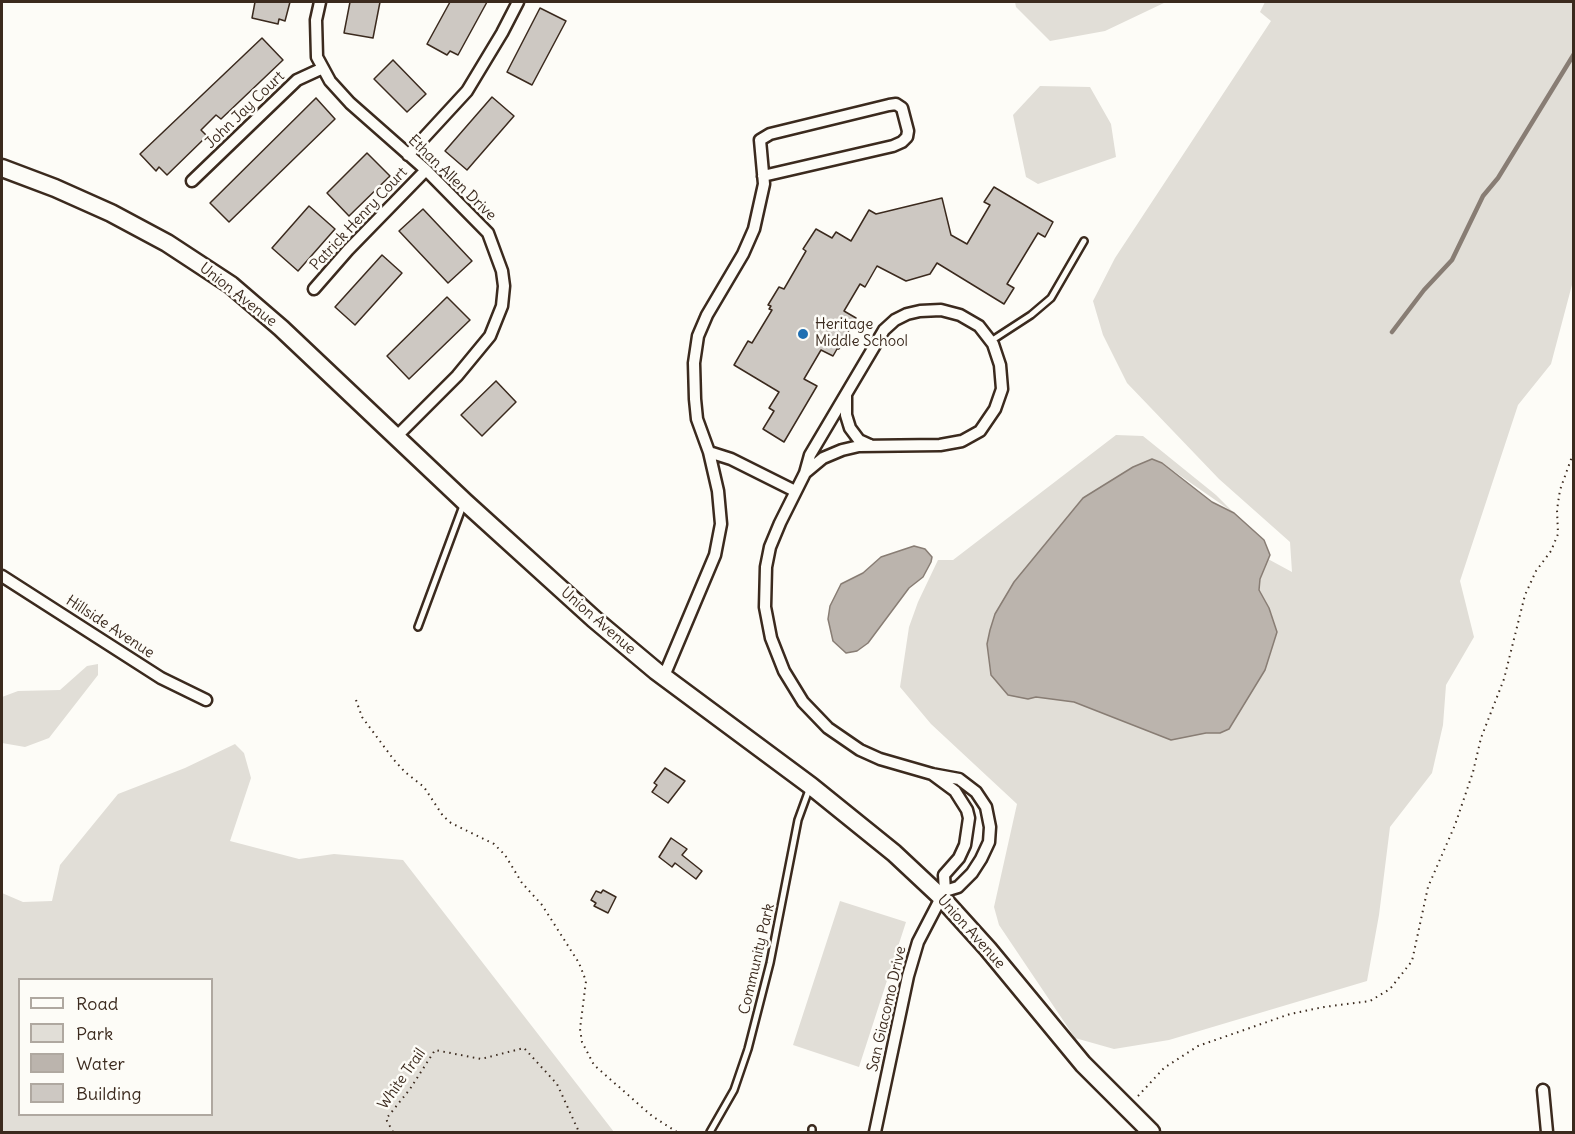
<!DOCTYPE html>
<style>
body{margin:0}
#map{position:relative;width:1575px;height:1134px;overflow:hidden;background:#fdfcf7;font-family:Delius,sans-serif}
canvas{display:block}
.frame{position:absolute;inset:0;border:3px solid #3b2a1e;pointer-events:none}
.legend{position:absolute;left:18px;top:978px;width:195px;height:138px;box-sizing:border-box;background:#fdfcf7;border:2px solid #afa8a0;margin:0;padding:8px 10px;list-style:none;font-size:18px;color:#3b2a1e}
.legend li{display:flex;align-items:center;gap:12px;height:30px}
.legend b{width:30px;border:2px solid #afa8a0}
</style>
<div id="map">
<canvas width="1575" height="1134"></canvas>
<div class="frame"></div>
<ul class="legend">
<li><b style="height:8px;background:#fdfcf7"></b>Road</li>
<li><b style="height:16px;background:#e1ded7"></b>Park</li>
<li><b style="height:16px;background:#bbb4ad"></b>Water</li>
<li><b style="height:16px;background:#cdc8c2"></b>Building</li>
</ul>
</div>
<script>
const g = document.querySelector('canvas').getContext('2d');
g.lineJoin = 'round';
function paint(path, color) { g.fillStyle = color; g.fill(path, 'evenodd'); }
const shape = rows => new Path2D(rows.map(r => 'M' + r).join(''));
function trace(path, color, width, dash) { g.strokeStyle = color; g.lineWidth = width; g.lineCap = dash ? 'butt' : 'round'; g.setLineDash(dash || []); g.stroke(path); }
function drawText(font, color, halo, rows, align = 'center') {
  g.font = font + ' Delius,sans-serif'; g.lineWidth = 5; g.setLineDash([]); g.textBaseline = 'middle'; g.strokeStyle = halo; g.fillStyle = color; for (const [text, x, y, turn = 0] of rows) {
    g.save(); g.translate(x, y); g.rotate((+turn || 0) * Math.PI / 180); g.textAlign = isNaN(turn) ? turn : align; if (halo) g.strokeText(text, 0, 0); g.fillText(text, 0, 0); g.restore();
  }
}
paint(shape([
 [1015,2,1166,2,1105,31,1050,41,1016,7],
 [1265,2,1573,2,1573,281,1551,364,1518,405,1460,581,1474,637,1446,685,1443,725,1432,773,1390,827,1379,915,1367,981,1169,1040,1114,1049,1075,1038,999,925,994,907,1017,804,931,724,900,687,909,627,918,602,938,560,953,560,1116,435,1143,436,1216,495,1234,513,1162,463,1133,467,1083,498,1014,582,1028,699,1036,697,1074,702,1171,740,1206,733,1220,733,1229,729,1265,670,1269,608,1259,590,1260,579,1268,559,1292,572,1290,542,1219,479,1127,383,1103,335,1093,301,1115,258,1271,21,1260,12],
 [1040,86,1090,87,1111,124,1116,157,1038,184,1026,177,1013,115],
 [98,664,98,675,49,738,25,747,2,743,2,697,18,691,60,690,87,666],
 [235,744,244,753,251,778,230,841,299,859,334,854,403,860,614,1132,2,1132,2,893,23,902,52,901,60,865,118,794,185,768],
 [20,980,212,980,212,1114,20,1114],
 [840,901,906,922,859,1067,793,1045]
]), '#e1ded7');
const water = shape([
 [1152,459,1162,463,1212,502,1234,513,1264,540,1270,555,1260,579,1259,590,1269,608,1277,632,1265,670,1229,729,1220,733,1206,733,1171,740,1074,702,1036,697,1028,699,1008,695,991,675,987,644,990,630,995,614,1014,582,1083,498,1133,467,1152,459],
 [914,546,925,549,932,557,931,562,923,577,909,588,868,643,857,651,846,653,833,641,828,619,830,606,841,584,863,573,881,557,914,546]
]);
paint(water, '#bbb4ad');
trace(water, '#887d74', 1.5);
trace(shape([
 [1392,332,1424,290,1452,260,1483,196,1498,178,1574,54]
]), '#887d74', 4.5);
const building = shape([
 [255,2,290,2,285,21,279,19,278,24,252,18,255,2],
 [350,2,380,2,373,38,344,33,350,2],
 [450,2,487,2,458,55,450,51,447,55,427,44,450,2],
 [540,8,566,21,532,85,507,72,540,8],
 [262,38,283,60,221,119,216,115,201,130,207,136,167,175,159,167,156,171,140,154,262,38],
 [393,60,426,94,407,112,374,79,393,60],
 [492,97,514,116,467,170,445,151,492,97],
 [316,98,335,119,229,222,210,203,316,98],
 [367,153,390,176,349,216,327,193,367,153],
 [994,187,1053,222,1045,237,1038,233,1007,284,1014,288,1004,304,937,263,930,274,906,281,877,266,865,287,860,284,844,311,856,318,839,349,837,349,833,356,821,350,804,379,817,386,784,442,763,429,774,411,769,408,779,392,734,365,748,341,752,343,772,310,769,309,771,306,768,305,779,287,784,289,806,251,803,249,816,229,832,238,836,232,851,241,869,210,876,214,942,198,951,235,967,244,990,205,984,202,994,187],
 [309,206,335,229,298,271,272,248,309,206],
 [423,209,472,261,448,283,399,231,423,209],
 [382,255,402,273,355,325,335,307,382,255],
 [447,297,470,320,409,379,387,356,447,297],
 [496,381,516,402,482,436,461,415,496,381],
 [665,768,685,781,668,803,652,792,657,785,654,783,665,768],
 [671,838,687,849,682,855,702,871,696,879,675,863,672,867,659,857,671,838],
 [603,890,616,897,608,913,594,906,596,903,591,900,596,891,601,893,603,890]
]);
paint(building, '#cdc8c2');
trace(building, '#3b2a1e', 1.5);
const lane = shape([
 [991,341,1031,315,1051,298,1084,241],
 [418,627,464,503],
 [812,1129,812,1132],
 [710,1132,734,1090,748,1049,770,963,798,820,810,787]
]);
const street = shape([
 [320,2,316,20,317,57,330,81,350,103,426,170,488,233,502,271,504,286,502,306,490,336,457,376,396,437],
 [408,155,467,91,502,33,518,2],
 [763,176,893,146,902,142,907,137,908,131,902,108,896,104,889,105,770,134,760,140,764,184,754,229,743,254,707,315,698,336,694,363,695,399,697,419,709,452,731,459,795,491],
 [192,181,297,80,323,68],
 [314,289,348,250,426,170],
 [846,396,846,415,850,428,859,440,870,445],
 [805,473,823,458,842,450,859,446,940,445,962,441,980,431,995,409,1002,389,1000,365,993,344,979,326,960,315,941,310,920,311,907,314,895,320,884,330,810,455,805,473,780,523,770,547,766,567,765,607,771,638,784,671,803,702,828,728,860,750,880,759,932,774],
 [2,576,161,678,206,700],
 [664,676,715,555,721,524,718,491,709,452],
 [932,774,959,779,976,792,986,807,990,827,989,842,981,859,972,873,958,887,945,891,944,875,959,858,965,845,969,818,967,810,955,791,932,774],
 [1543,1090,1547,1132],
 [875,1132,908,976,918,942,944,892]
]);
const secondary = shape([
 [2,168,55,188,111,213,167,243,231,285,281,328,465,502,594,619,656,671,811,786,894,853,941,897,988,949,1083,1064,1151,1132]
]);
trace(lane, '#3b2a1e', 10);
trace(street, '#3b2a1e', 15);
trace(secondary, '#3b2a1e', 21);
trace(shape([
 [356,700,362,717,394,760,405,772,424,787,443,816,451,823,494,844,505,855,522,883,542,905,579,963,586,981,580,1029,582,1042,594,1065,652,1116,677,1132],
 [1138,1096,1164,1068,1198,1046,1290,1014,1324,1007,1370,1001,1390,989,1412,961,1428,887,1455,825,1473,772,1481,738,1504,679,1525,595,1536,571,1551,551,1558,534,1557,510,1560,490,1574,451],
 [393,1132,386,1119,410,1089,435,1050,481,1059,524,1048,557,1084,579,1132]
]), '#3b2a1e', 2, [1.5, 4.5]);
trace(lane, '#fdfcf7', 5);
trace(street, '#fdfcf7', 10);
trace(secondary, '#fdfcf7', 16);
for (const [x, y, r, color] of [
 [803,334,6,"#1f6fb2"]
]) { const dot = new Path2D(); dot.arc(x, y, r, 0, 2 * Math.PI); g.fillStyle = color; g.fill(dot); trace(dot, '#fdfcf7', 2); }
drawText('15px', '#3b2a1e', '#fdfcf7', [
 ["John Jay Court",245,110,-44],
 ["Ethan Allen Drive",452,178,44],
 ["Patrick Henry Court",359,219,-47],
 ["Union Avenue",238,295,38],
 ["Union Avenue",598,621,41],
 ["Hillside Avenue",110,627,33],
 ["Union Avenue",971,932,48],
 ["Community Park",757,959,-77],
 ["San Giacomo Drive",887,1009,-77],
 ["White Trail",402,1079,-55]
]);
drawText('15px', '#3b2a1e', '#fdfcf7', [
 ["Heritage",815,325],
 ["Middle School",815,342]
], 'left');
</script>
